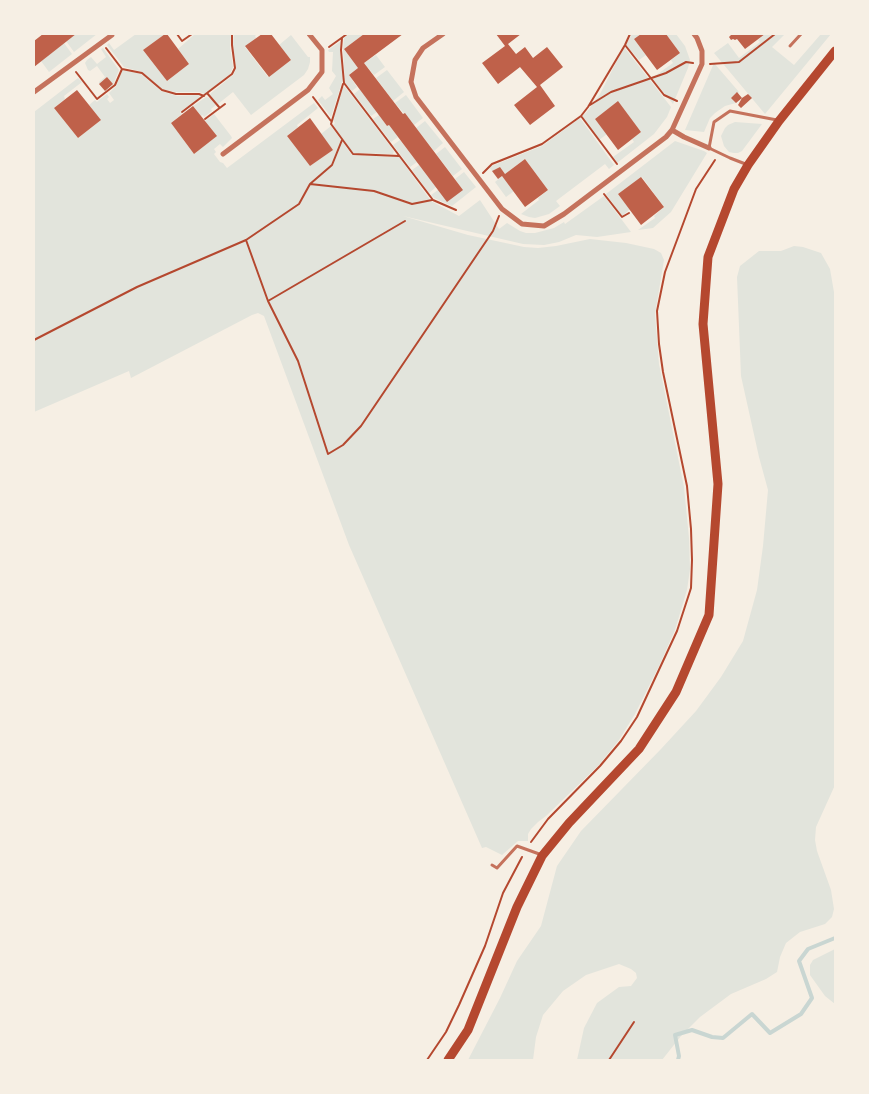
<!DOCTYPE html>
<style>
body{margin:0}
#map{position:relative;width:869px;height:1094px;overflow:hidden;background:#f6efe4;font-family:Manrope,sans-serif}
canvas{display:block}
.frame{position:absolute;inset:0;border:35px solid #f6efe4;pointer-events:none}
</style>
<div id="map">
<canvas width="869" height="1094"></canvas>
<div class="frame"></div>
</div>
<script>
const g = document.querySelector('canvas').getContext('2d');
g.lineJoin = 'round';
function paint(path, color) { g.fillStyle = color; g.fill(path, 'evenodd'); }
const shape = rows => new Path2D(rows.map(r => 'M' + r).join(''));
function trace(path, color, width, dash) { g.strokeStyle = color; g.lineWidth = width; g.lineCap = dash ? 'butt' : 'round'; g.setLineDash(dash || []); g.stroke(path); }
paint(shape([
 [76,34,97,34,74,52,66,41],
 [136,34,165,34,143,50,167,81,189,64,178,49,195,34,231,34,230,47,233,67,230,74,205,94,199,92,175,92,162,89,142,72,124,67,107,45,109,43,114,50],
 [234,34,257,34,255,36,256,38,245,47,268,77,291,60,279,45,291,35,308,57,310,57,310,62,308,69,304,75,251,115,233,92,218,104,210,95,211,93,233,75,235,71,236,68,235,60,233,45],
 [349,34,364,34,344,49,358,68,349,75,357,87,352,91,345,83,343,50,344,38],
 [632,34,641,34,634,39,646,55,639,60,626,45],
 [666,34,676,34,685,46,690,60,688,68,673,104,652,78,673,63,671,60,680,53],
 [765,34,785,34,772,47,794,65,821,34,831,34,765,114,714,53,728,43,739,58,760,42,758,40],
 [341,41,340,50,343,79,331,117,318,100,322,96,325,100,333,94,329,88,336,76,332,71,333,52,329,52,328,50],
 [64,43,72,54,49,72,41,61],
 [624,47,671,107,667,117,654,134,617,163,613,157,634,142,632,139,641,132,618,102,595,119,607,134,599,140,582,116,586,113,600,94],
 [103,48,119,70,113,85,105,92,113,84,107,77,99,84,99,82,105,77,97,66,90,71,88,70,85,63,87,60,91,57,97,64,106,57,101,49],
 [376,55,385,67,374,75,364,63],
 [714,63,739,92,732,98,736,103,725,106,715,113,710,118,704,132,685,130],
 [123,70,141,74,161,91,177,96,199,95,199,98,180,112,182,114,171,123,194,154,216,136,205,121,214,114,231,136,232,138,223,147,220,144,214,149,216,152,214,154,220,162,223,163,227,168,314,103,318,108,297,125,298,127,287,136,310,166,333,150,321,134,331,126,352,155,399,157,431,201,459,216,480,200,499,229,507,223,520,231,526,233,535,233,554,228,564,222,565,224,604,196,631,232,597,237,576,235,559,242,544,245,523,244,403,216,468,235,524,247,538,248,556,246,590,239,626,243,654,249,661,253,664,260,655,314,659,364,684,487,689,538,690,569,687,590,675,630,659,666,635,714,619,740,598,766,546,816,538,822,531,829,528,834,528,841,518,841,502,855,486,847,482,848,349,545,264,316,258,313,252,315,131,378,129,371,34,412,34,123,35,122,34,120,34,112,78,78,82,82,64,96,65,99,54,108,78,138,101,120,89,105,95,100,97,102,99,100,107,94,109,97,107,99,110,103,114,100,109,93,116,86,122,71],
 [387,70,404,92,393,101,376,78],
 [343,87,345,87,394,151,393,154,390,154,353,153,333,125,335,123,333,120],
 [360,89,377,112,371,116,354,94],
 [406,95,423,118,414,125,395,103],
 [206,97,210,98,216,105,211,109,212,111,204,117,203,115,201,116,193,106],
 [379,115,387,126,389,125,398,137,391,142,373,119],
 [580,118,614,165,609,169,605,164,556,201,560,206,549,214,535,218,529,217,521,214,539,200,538,198,548,190,525,159,505,174,500,167,492,171,489,167,542,146],
 [425,121,443,143,434,151,416,128],
 [735,122,762,124,742,151,738,153,734,153,729,152,724,146,721,136,725,128,728,125],
 [400,140,417,162,410,167,393,145],
 [675,141,704,151,707,153,671,212,653,228,638,230,655,218,654,216,664,207,642,177,618,194,630,209,622,216,606,194],
 [445,147,462,169,453,176,436,154],
 [419,165,436,187,429,193,412,170],
 [464,172,476,187,452,206,434,198,431,195,438,190,463,190,455,179],
 [502,176,514,191,506,197,495,182],
 [794,246,803,247,821,253,830,269,835,298,835,785,816,827,815,840,817,851,831,890,834,909,832,917,825,924,800,932,786,943,780,957,777,972,766,979,731,994,700,1017,681,1036,662,1060,577,1060,584,1028,597,1003,619,987,631,986,637,978,636,973,631,969,619,964,586,975,563,991,543,1015,536,1037,533,1060,468,1060,500,998,517,961,541,926,557,866,581,831,661,749,696,711,721,677,743,641,757,590,763,546,768,490,759,457,741,376,737,277,740,266,759,251,781,251],
 [835,949,835,1004,825,996,810,975,810,965,813,960]
]), '#e2e4dc');
trace(shape([
 [678,1060,679,1056,675,1035,692,1030,712,1037,723,1038,752,1014,770,1033,801,1014,812,998,799,961,808,949,835,938]
]), '#c9d6d2', 4);
paint(shape([
 [43,34,76,34,34,67,34,41],
 [165,34,167,34,189,64,167,81,143,50],
 [262,34,271,34,291,60,269,77,245,46],
 [364,34,403,34,364,63,403,114,405,113,414,125,463,190,447,202,389,125,387,126,349,75,358,68,344,49],
 [496,34,521,34,508,44,516,54,525,47,533,58,547,47,563,67,540,85,555,106,530,125,514,105,537,87,520,67,498,84,482,63,505,46],
 [641,34,666,34,680,53,657,70,634,39],
 [730,34,765,34,745,49,737,39,735,40,733,39,731,40,729,37,731,35],
 [107,77,113,84,105,91,99,84],
 [77,90,101,120,78,138,54,108],
 [737,92,742,98,736,103,731,98],
 [748,94,752,98,741,108,738,105,742,98],
 [618,101,641,132,618,150,595,119],
 [193,106,217,136,194,154,171,123],
 [310,118,333,150,310,166,287,136],
 [525,159,548,190,525,207,502,176,498,179,492,171,500,167,505,174],
 [641,177,664,207,641,225,618,194]
]), '#bf614a');
trace(shape([
 [177,34,182,41,192,34],
 [342,38,341,50,344,83,433,200,456,210],
 [625,45,664,95,677,101],
 [329,47,347,34],
 [106,48,122,69,142,73,162,90,176,94,199,94,204,96],
 [710,64,739,62,775,34],
 [76,72,97,99,115,85,122,69],
 [343,84,331,124,353,154,399,156],
 [207,93,219,107],
 [313,97,331,121],
 [590,105,611,92,666,73,686,62,693,63],
 [182,112,232,74,235,68,232,45,232,34],
 [581,116,617,164],
 [205,119,225,104],
 [483,173,492,164,542,144,581,116,588,107,625,45,630,34],
 [310,184,374,191,412,204,432,200],
 [604,194,622,217,629,213],
 [246,240,268,301,298,361,328,454,343,445,361,426,493,231,499,216],
 [268,301,405,221],
 [34,340,137,287,246,240,299,204,310,184,332,165,342,140],
 [531,842,548,819,600,766,621,741,637,717,677,631,691,588,692,560,691,529,687,486,663,372,659,344,657,311,665,272,680,232,696,189,715,160],
 [427,1060,446,1032,459,1005,485,946,503,893,522,857],
 [609,1060,634,1022]
]), '#b5482f', 2);
trace(shape([
 [790,46,801,34],
 [748,165,730,158,709,148,714,122,730,111,777,120],
 [492,865,497,868,517,846,542,855]
]), '#c5725c', 3);
trace(shape([
 [443,34,423,48,415,60,411,82,416,97,502,209,522,224,544,226,564,214,666,137,672,130,702,64,702,51,697,38,694,34],
 [34,92,112,35,112,34],
 [672,130,684,137,709,148],
 [223,154,308,90,322,72,322,50,309,34]
]), '#c5725c', 5);
trace(shape([
 [448,1060,468,1030,517,907,542,856,569,823,639,749,676,692,709,615,718,484,703,324,708,257,734,189,748,165,779,121,835,51]
]), '#b5482f', 9);
</script>
